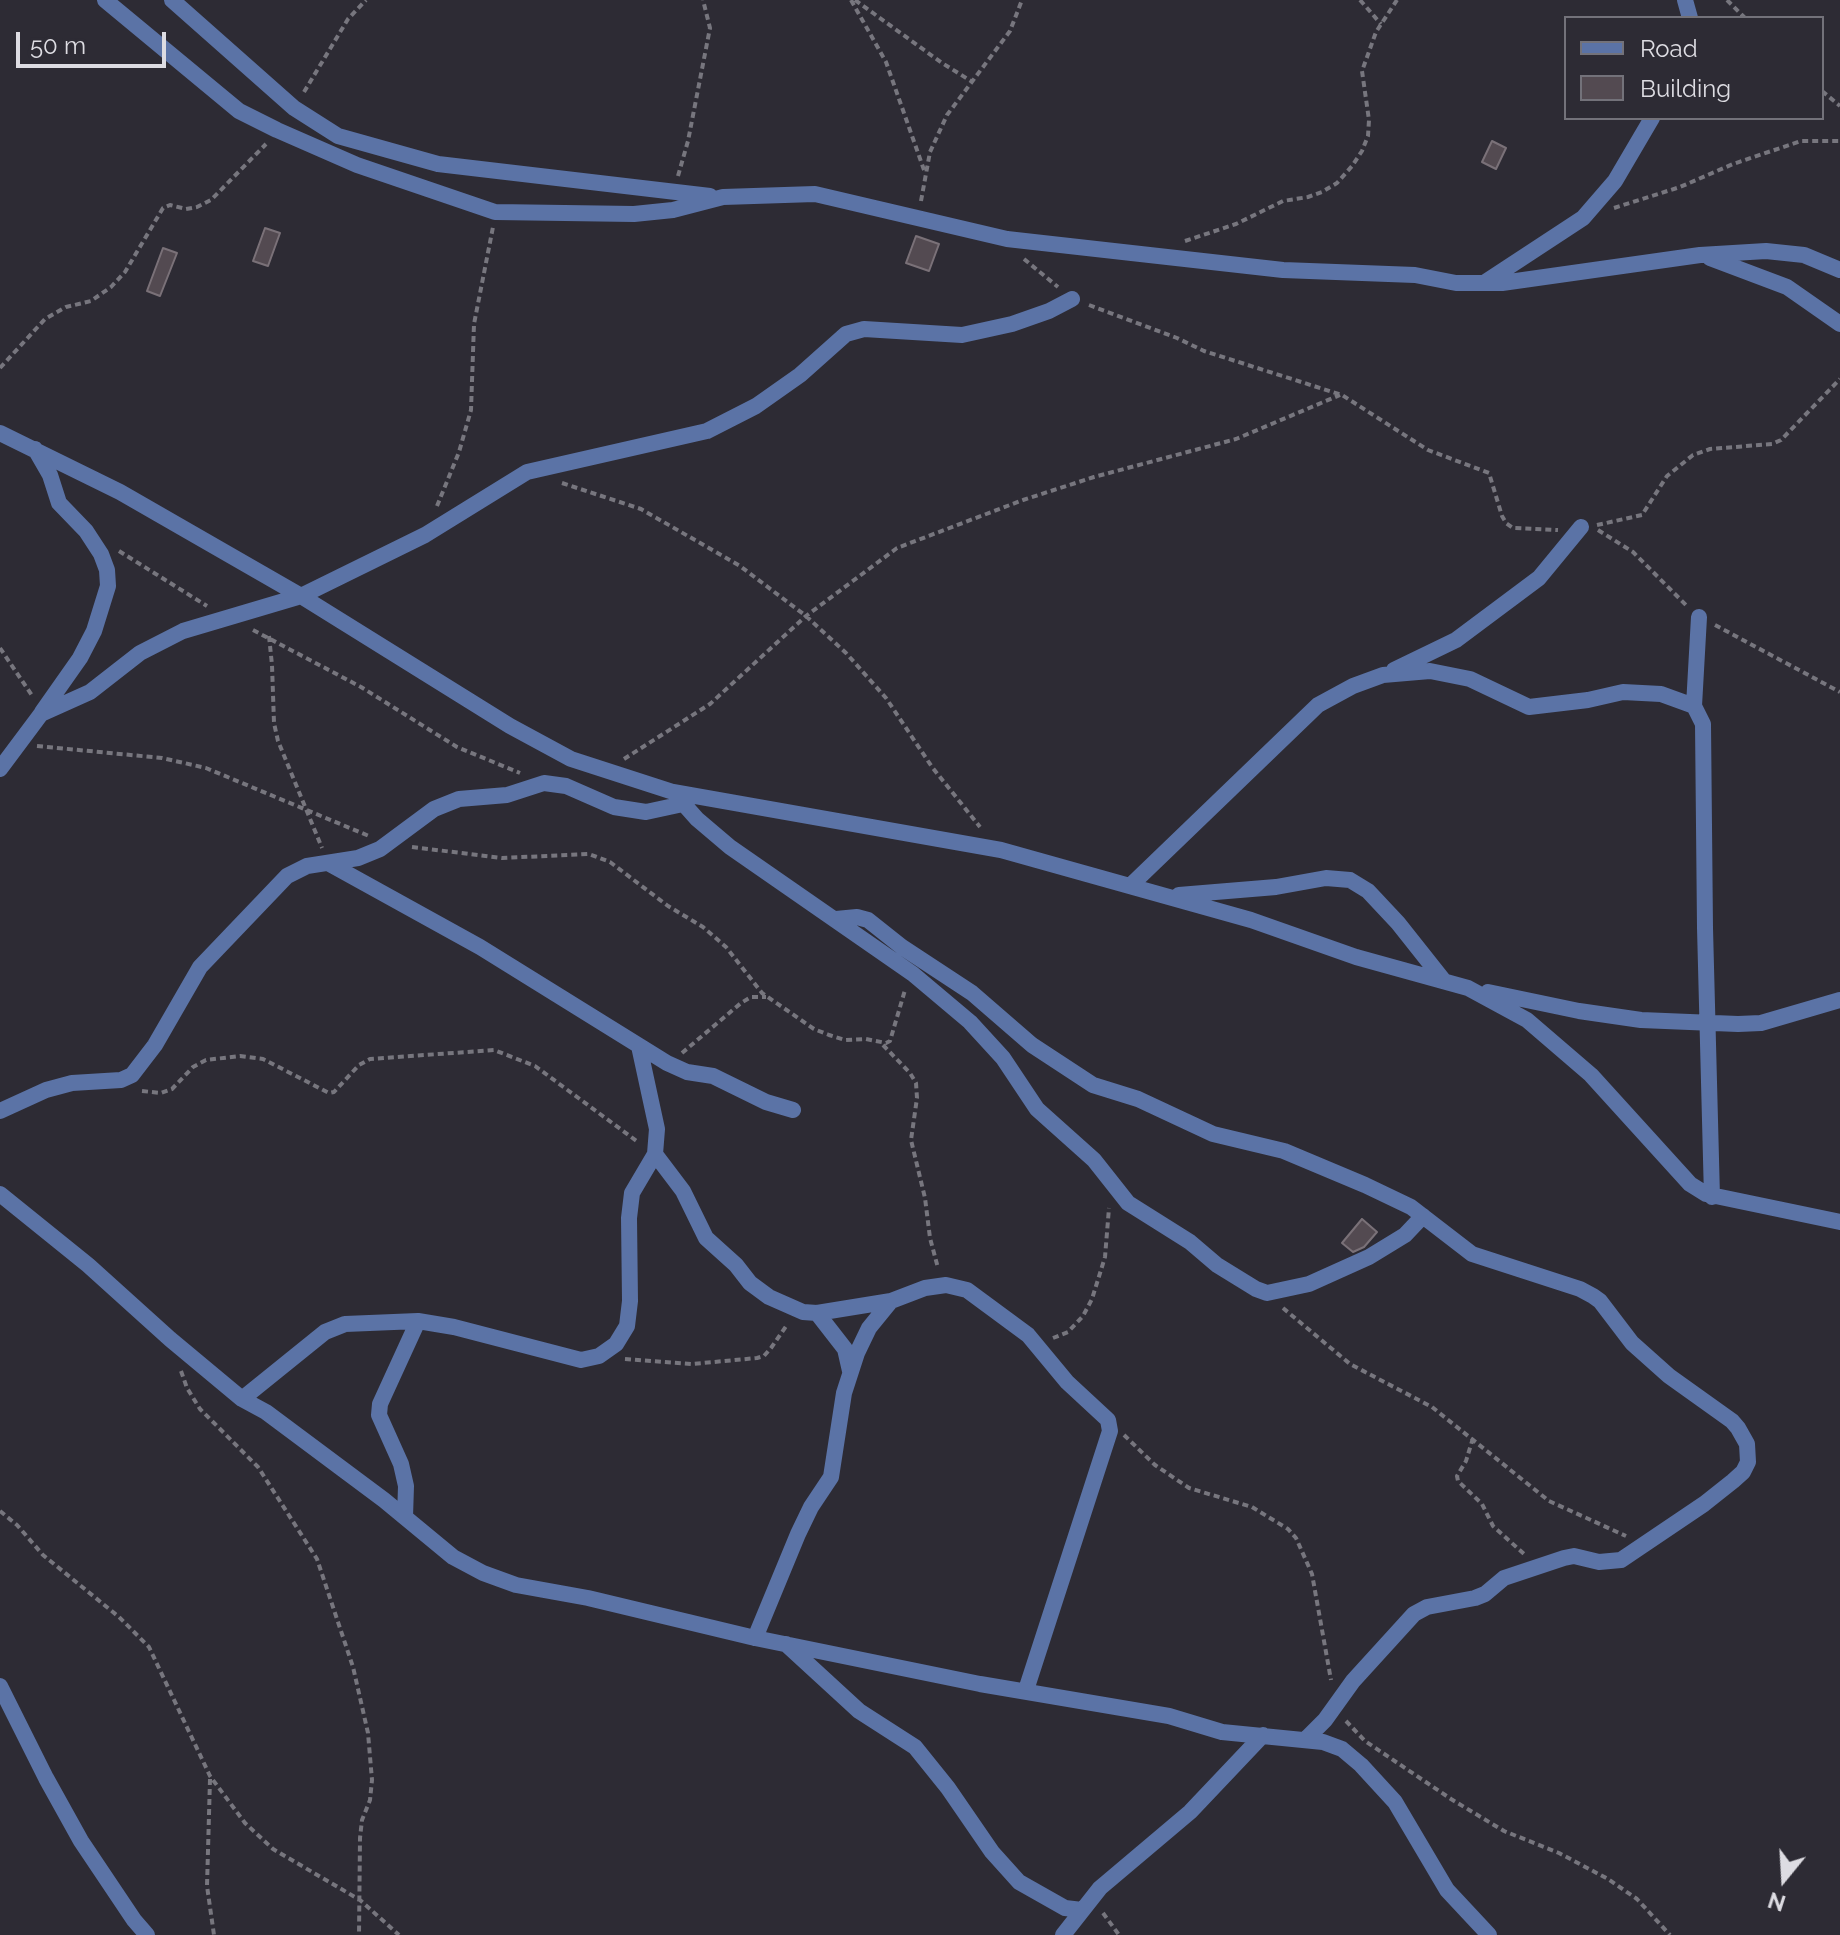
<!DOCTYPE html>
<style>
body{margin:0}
#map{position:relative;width:1840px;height:1935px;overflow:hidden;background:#2d2b34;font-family:Raleway,sans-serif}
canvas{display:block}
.legend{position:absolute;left:1564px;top:16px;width:260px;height:104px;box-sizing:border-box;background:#2d2b34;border:2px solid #73727a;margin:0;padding:10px 14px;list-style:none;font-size:24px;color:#dddce2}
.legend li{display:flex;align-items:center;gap:16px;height:40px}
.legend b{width:40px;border:2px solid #73727a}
.north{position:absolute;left:1744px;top:1839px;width:80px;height:80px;-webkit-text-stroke:6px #2d2b34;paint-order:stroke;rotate:198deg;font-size:22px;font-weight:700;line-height:32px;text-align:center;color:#dddce2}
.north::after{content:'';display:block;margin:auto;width:28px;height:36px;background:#dddce2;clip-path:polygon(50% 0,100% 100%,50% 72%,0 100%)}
.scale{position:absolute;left:16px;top:32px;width:150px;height:36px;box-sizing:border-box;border:4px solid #dddce2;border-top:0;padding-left:10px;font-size:24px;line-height:28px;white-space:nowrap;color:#dddce2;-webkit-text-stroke:6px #2d2b34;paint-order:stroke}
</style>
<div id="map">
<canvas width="1840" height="1935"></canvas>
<ul class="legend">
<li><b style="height:10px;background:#5b73a6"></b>Road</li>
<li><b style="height:22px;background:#534a51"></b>Building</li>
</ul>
<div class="north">N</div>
<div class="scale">50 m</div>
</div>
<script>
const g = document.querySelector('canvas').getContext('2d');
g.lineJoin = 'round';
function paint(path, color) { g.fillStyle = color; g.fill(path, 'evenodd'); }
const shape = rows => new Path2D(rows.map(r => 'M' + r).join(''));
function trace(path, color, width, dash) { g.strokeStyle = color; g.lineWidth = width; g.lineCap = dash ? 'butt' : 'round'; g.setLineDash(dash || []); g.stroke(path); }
const building = shape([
 [1492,141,1506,148,1496,169,1482,162,1492,141],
 [265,228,280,233,268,266,253,261,265,228],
 [916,236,939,244,929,271,906,263,916,236],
 [163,248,177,253,160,296,147,291,163,248],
 [1362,1219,1377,1232,1364,1247,1353,1252,1342,1243,1362,1219]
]);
paint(building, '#534a51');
trace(building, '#7a7178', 2);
trace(shape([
 [851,0,886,62,924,170],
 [855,0,942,63,971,81],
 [1360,0,1381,24],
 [1727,0,1745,18],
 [1822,91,1840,106],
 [304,92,348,19,366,0],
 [678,176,688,141,710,28,703,0],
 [921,201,930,152,947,115,1010,31,1022,0],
 [1614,208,1680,187,1733,164,1801,141,1840,141],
 [1185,241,1236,224,1283,201,1308,197,1322,192,1337,183,1352,166,1362,151,1368,136,1369,120,1362,71,1376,32,1397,0],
 [1024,259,1058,287],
 [1089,305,1177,338,1204,351,1342,395,1428,450,1489,473,1502,516,1506,523,1513,528,1558,530],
 [0,368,45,319,66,307,91,301,111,287,125,272,163,208,170,205,186,209,197,207,211,200,266,144],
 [562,483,641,509,740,566,806,616,846,653,886,698,932,767,980,827],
 [437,506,459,452,471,410,474,324,493,227],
 [1597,525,1642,515,1667,476,1693,455,1710,449,1772,444,1781,440,1840,379],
 [1598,530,1633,552,1688,607],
 [119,551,207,606],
 [1715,625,1840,692],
 [253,630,361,687,457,747,520,773],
 [269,636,272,665,274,723,278,741,322,848],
 [0,648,33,697],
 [37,746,162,758,206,768,369,836],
 [624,759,710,704,806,616,897,548,1023,500,1094,477,1236,439,1340,395],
 [412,847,502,858,589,854,610,862,668,906,703,927,726,947,762,993,814,1029,829,1035,845,1040,866,1039,886,1043,890,1041,905,990],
 [883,1045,910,1073,916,1083,917,1098,911,1140,925,1198,930,1238,938,1268],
 [682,1053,741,1003,751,997,766,997],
 [142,1091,161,1093,172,1089,193,1067,206,1060,240,1056,263,1059,329,1093,334,1092,359,1065,370,1059,494,1050,535,1066,638,1142],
 [1283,1308,1350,1364,1432,1407,1549,1501,1626,1536],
 [1053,1338,1068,1332,1083,1316,1092,1299,1105,1257,1109,1208],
 [625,1359,692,1364,757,1358,764,1356,771,1348,787,1325],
 [181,1371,187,1388,200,1409,258,1467,317,1559,353,1667,368,1733,372,1780,370,1800,362,1820,360,1838,359,1935],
 [1124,1435,1155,1465,1189,1488,1252,1507,1288,1529,1296,1538,1312,1574,1331,1680],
 [1473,1438,1466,1461,1457,1476,1458,1481,1482,1504,1493,1526,1524,1554],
 [0,1511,17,1525,43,1555,119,1617,149,1647,210,1776,245,1823,273,1849,360,1900,399,1935],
 [1346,1721,1365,1741,1451,1799,1504,1831,1559,1853,1608,1879,1637,1899,1670,1935],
 [210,1779,207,1886,214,1935],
 [1103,1913,1119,1935]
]), '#77767e', 4, [6, 4]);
trace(shape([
 [105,0,239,111,277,130,357,165,495,212,634,214,673,210,723,197,815,194,1007,239,1283,270,1415,275,1456,283,1502,283,1700,255,1766,251,1804,255,1840,270],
 [172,0,294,108,338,136,438,164,710,196],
 [1685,0,1690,18],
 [1710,258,1787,287,1840,324],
 [1484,283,1583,218,1615,181,1652,118],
 [0,433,120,492,301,596,510,726,571,759,673,792,1001,850,1251,920,1356,957,1468,988,1527,1020,1591,1075,1690,1184,1706,1194,1840,1222],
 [35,449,50,475,59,503,86,531,101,554,107,570,108,586,94,631,80,658,42,712],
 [1699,617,1694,706,1703,724,1705,928,1712,1197],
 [1394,670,1456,640,1539,578,1581,527],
 [0,769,41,714,90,692,140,653,183,631,301,596,425,535,527,472,707,431,756,406,800,375,846,334,864,329,962,335,1012,324,1049,311,1072,299],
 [673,792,697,819,730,847,913,974,970,1022,1003,1058,1037,1109,1094,1160,1128,1203,1190,1242,1217,1265,1256,1289,1267,1293,1309,1284,1369,1257,1405,1235,1423,1216],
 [328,863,480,947,667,1063,687,1072,713,1076,766,1102,793,1110],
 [1130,886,1318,705,1353,686,1383,675,1430,671,1470,679,1529,707,1588,700,1623,692,1661,694,1694,706],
 [1179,895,1276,887,1326,878,1350,880,1368,891,1398,923,1444,981],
 [836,919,857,917,868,920,902,947,972,993,1032,1045,1093,1085,1138,1099,1213,1134,1284,1151,1365,1185,1411,1207,1472,1254,1580,1289,1593,1296,1600,1301,1632,1343,1669,1376,1732,1421,1738,1428,1747,1444,1748,1462,1743,1472,1733,1481,1704,1504,1621,1560,1599,1562,1574,1556,1564,1558,1504,1578,1485,1594,1475,1598,1427,1607,1414,1614,1353,1681,1325,1720,1306,1739],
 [1488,992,1579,1011,1641,1020,1738,1024,1761,1023,1840,1000],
 [0,1111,46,1090,72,1083,121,1080,132,1075,155,1045,200,967,287,876,307,866,358,858,380,849,434,809,459,799,507,795,544,783,566,786,614,807,646,812,683,804],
 [655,1154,683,1191,706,1238,736,1265,750,1283,769,1297,803,1312,817,1313,891,1301],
 [0,1194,88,1265,170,1339,242,1399,266,1412,384,1500,453,1557,483,1573,516,1585,588,1598,755,1638,980,1684,1169,1716,1222,1732,1323,1742,1342,1749,1361,1765,1395,1802,1447,1890,1489,1935],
 [817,1313,845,1349,850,1371],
 [242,1399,325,1332,345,1324,418,1321,454,1327,581,1360,599,1356,616,1344,627,1326,630,1301,629,1218,632,1193,655,1154,657,1129,639,1046],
 [405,1517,406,1486,401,1464,379,1415,380,1404,418,1321],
 [755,1638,798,1534,811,1507,831,1477,844,1393,857,1353,869,1328,891,1301,925,1288,946,1285,967,1290,1028,1335,1067,1382,1108,1420,1110,1431,1026,1690],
 [786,1644,859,1711,915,1747,948,1788,992,1852,1019,1882,1065,1908,1082,1910],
 [0,1686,46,1778,81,1841,134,1920,147,1935],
 [1063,1935,1100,1888,1190,1812,1263,1735]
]), '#5b73a6', 16);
</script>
